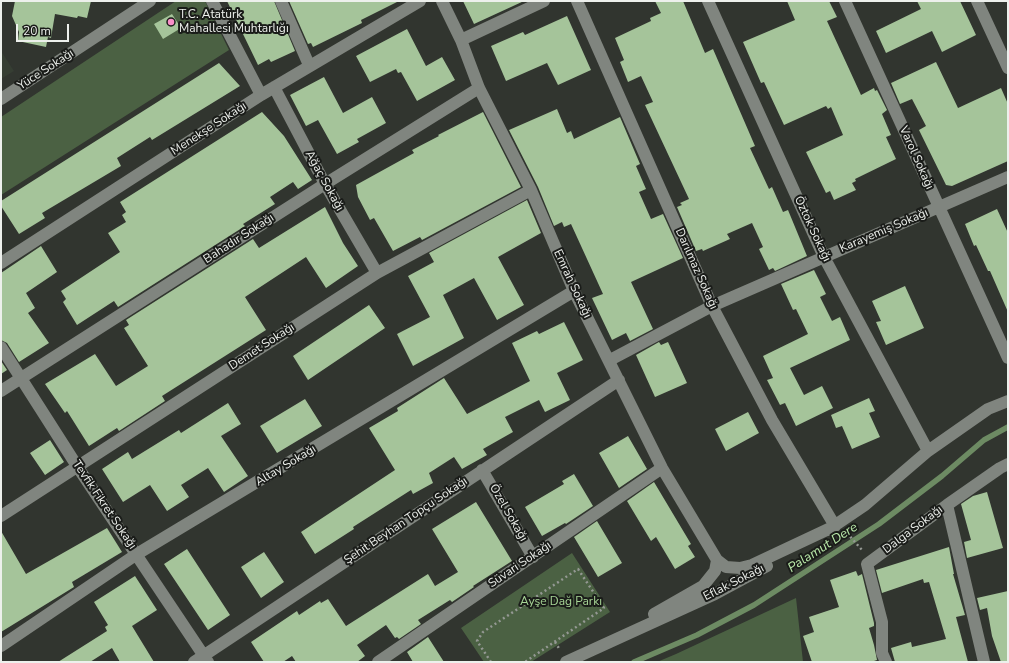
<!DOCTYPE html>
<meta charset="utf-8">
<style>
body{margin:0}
#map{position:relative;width:1009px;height:663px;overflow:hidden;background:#31352f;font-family:"Nunito Sans",sans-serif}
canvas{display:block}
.frame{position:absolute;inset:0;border:2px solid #edf0ec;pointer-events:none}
.scale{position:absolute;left:16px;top:24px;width:53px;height:18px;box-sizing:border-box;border:2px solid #edf0ec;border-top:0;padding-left:5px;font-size:12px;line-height:14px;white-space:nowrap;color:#edf0ec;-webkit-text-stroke:3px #1a1c19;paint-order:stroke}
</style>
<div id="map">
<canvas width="1009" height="663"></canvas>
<div class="frame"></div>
<div class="scale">20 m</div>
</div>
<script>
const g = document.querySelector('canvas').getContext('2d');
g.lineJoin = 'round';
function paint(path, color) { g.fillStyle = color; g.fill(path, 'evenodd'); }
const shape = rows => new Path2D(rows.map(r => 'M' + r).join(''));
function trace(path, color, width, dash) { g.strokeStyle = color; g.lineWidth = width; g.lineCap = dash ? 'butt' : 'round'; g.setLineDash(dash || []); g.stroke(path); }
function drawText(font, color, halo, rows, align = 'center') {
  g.font = font + ' "Nunito Sans",sans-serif'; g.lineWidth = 4; g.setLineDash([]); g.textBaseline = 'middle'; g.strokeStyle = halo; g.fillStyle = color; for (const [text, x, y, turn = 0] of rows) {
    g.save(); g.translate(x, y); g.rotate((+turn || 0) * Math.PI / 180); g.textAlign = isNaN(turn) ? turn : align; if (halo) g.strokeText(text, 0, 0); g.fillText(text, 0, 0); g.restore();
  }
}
paint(shape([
 [1,51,14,71,1,79]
]), '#363e33');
paint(shape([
 [176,1,205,1,229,50,1,195,1,117],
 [572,553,610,612,531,662,484,662,461,628],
 [796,598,803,662,657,662,676,654]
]), '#4b6143');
trace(shape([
 [634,662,697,635,754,605,879,524,942,476,984,440,1008,427]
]), '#6d8b63', 5.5);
paint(shape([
 [15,1,91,1,87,18,78,16,77,18,55,14,51,38,48,37,46,47,18,41,19,32,12,16],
 [227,1,274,1,295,51,271,62,269,59,258,65],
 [289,1,399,1,361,20,362,23,313,47,311,43,308,44],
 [463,1,524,1,474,24],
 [655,1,683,1,705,53,713,49,755,146,750,148,769,189,772,187,783,212,788,210,807,256,775,271,773,268,769,270,759,249,763,247,752,223,727,234,730,239,703,251,702,249,696,251,677,207,682,205,680,203,689,199,645,105,653,102,641,76,628,82,620,62,624,60,615,38,651,21,650,18,661,13],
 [787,1,829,1,837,17,827,21,861,95,874,88,875,91,877,90,887,110,882,114,891,135,886,137,896,159,855,179,856,181,852,183,856,190,834,200,830,191,826,193,806,152,843,135,831,107,828,109,826,106,784,125,764,82,761,83,743,42,795,20],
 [917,1,960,1,976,35,942,52,932,31,886,53,876,31,921,9],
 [172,14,181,28,163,39,154,24],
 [567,16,591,70,558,85,547,63,506,81,491,46,523,32,525,35],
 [407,29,426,66,442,57,455,80,417,101,401,72,398,73,396,69,370,82,356,56],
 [936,62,958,108,1001,88,1008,104,1008,161,952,186,946,185,919,130,926,126,912,99,900,104,891,83],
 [219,63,240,86,152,140,150,137,117,158,121,166,42,213,45,218,19,234,1,206,1,201],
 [324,77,343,113,372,97,386,123,357,139,359,142,337,154,318,120,306,126,290,95],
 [557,109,567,133,571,131,574,139,620,117,640,164,636,166,646,189,639,192,651,219,663,214,683,258,631,282,653,329,630,341,626,333,612,340,592,298,603,294,571,224,564,227,562,222,554,226,538,187,509,130],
 [262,112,284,136,312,180,298,189,293,182,270,197,275,204,243,224,245,226,118,307,114,301,77,325,63,302,66,299,61,291,120,252,108,233,126,222,122,215,126,212,120,202],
 [483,112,521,187,422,240,420,237,393,251,374,218,370,220,358,197,356,185,414,153,412,150,439,136,438,135],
 [527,200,541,233,498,257,524,305,497,320,474,278,443,295,464,338,413,366,397,334,430,317,408,276,434,262,429,253],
 [325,207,343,243,358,266,326,288,306,257,245,297,266,330,162,396,165,401,119,431,117,428,89,446,67,411,65,413,45,384,95,354,116,386,148,366,124,328,129,325,126,320,253,239,259,248],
 [997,209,1008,233,1008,312,990,271,988,271,976,245,974,246,965,224],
 [41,246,57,272,26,293,35,308,28,313,49,343,19,362,7,343,1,340,1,273],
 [814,270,826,294,820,297,832,321,840,317,850,340,790,368,804,395,822,386,833,408,796,426,785,403,780,405,767,380,773,378,763,356,808,334,796,309,793,310,781,284],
 [905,286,924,328,886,345,876,322,881,321,872,301],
 [369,305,385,328,308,380,293,356],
 [564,322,583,360,557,373,570,400,545,412,539,400,505,417,513,432,483,449,487,455,462,469,454,457,429,473,433,483,413,494,411,490,353,527,354,529,315,554,301,532,395,470,369,428,398,411,397,408,444,378,467,414,530,381,512,343,537,331,539,334],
 [659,342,661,345,668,342,687,383,655,397,636,355],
 [1,361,7,370,1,374],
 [869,398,875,411,869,413,880,437,852,449,842,426,836,428,831,415],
 [305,399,322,426,277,453,260,426],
 [228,403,241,424,221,436,248,476,224,492,208,468,181,485,189,497,167,511,150,485,123,502,102,469,128,452,132,459,179,430,181,433],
 [748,412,759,433,726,451,715,429],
 [628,436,647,469,619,488,599,453],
 [50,440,64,462,45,475,30,453],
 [574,474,593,506,566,524,565,523,542,536,525,507,564,484,562,481],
 [654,482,691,544,688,546,695,557,675,569,656,537,651,541,627,501],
 [987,492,1003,548,967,558,964,542,971,540,961,504,973,496],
 [476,502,512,561,473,586,474,587,452,602,450,600,418,620,421,624,399,639,397,637,395,638,386,625,357,645,365,656,357,662,296,662,292,656,283,662,264,662,251,642,297,611,299,615,320,601,321,603,328,599,346,626,428,574,435,586,458,572,432,529],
 [597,521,622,563,598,577,574,537],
 [107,528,122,552,72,582,74,587,1,632,1,531,26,574],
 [949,547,954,574,953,574,965,615,956,617,968,662,895,662,891,648,911,642,912,647,946,639,929,582,924,583,923,579,882,593,876,570],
 [187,549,230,615,208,630,164,564],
 [264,552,284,582,261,598,241,567],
 [856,571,858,576,862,574,874,623,874,626,869,628,874,645,877,660,871,662,812,662,803,636,814,632,809,617,839,607,830,580],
 [135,576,157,610,132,626,154,662,120,662,112,648,90,662,58,662,107,631,105,627,108,625,94,602],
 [1008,591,1008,662,1001,662,992,636,987,608,980,610,977,598],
 [428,637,444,662,413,662,407,652]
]), '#a5c49a');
trace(shape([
 [847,533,862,550],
 [555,642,560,650],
 [491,662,477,641,483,632,578,569,604,608,525,662]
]), '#949893', 2.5, [2, 3]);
trace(shape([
 [212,1,261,95],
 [281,1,309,65],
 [442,1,461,40,479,88,531,190,574,291,662,468,717,560,726,567,740,568,752,565,835,526],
 [577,1,712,306,772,420,835,526],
 [708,1,824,257,928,451],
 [845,1,1008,358],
 [977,1,1008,68],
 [461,40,544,1],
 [274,87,325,184,377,273],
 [1,99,150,1],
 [1,263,261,95,420,1],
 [1,347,77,466,208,662],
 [610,360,712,306,1008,177],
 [1,391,325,184,479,88],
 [482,470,533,557],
 [947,505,1000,468,1008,464],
 [1,516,377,273,531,190],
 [828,530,865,505,928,451,988,409,1008,401],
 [654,614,703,586,715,571,717,560],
 [1,646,137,554,574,291],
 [194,662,619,380],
 [378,662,662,468],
 [566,662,715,594,767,566],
 [886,662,882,653,882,622,867,564,947,505,984,662]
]), '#80857f', 12);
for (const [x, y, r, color] of [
 [171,22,4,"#f98fc8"]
]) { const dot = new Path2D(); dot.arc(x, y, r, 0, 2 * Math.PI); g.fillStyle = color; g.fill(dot); trace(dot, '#1a1c19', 1.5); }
drawText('12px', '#edf0ec', '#1a1c19', [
 ["T.C. Atatürk",179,15],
 ["Mahallesi Muhtarlığı",179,29]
], 'left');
drawText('12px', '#edf0ec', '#1a1c19', [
 ["Yüce Sokağı",46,70,-33],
 ["Menekşe Sokağı",209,129,-33],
 ["Varol Sokağı",916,158,66],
 ["Ağaç Sokağı",324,181,61],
 ["Öztok Sokağı",812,229,65],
 ["Karayemiş Sokağı",884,231,-23],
 ["Bahadır Sokağı",239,239,-33],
 ["Darılmaz Sokağı",696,269,66],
 ["Emrah Sokağı",572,284,65],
 ["Demet Sokağı",262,347,-33],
 ["Altay Sokağı",286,466,-31],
 ["Tevfik Fikret Sokağı",104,505,56],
 ["Özel Sokağı",508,513,60],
 ["Şehit Beyhan Topçu Sokağı",406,521,-34],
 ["Dalga Sokağı",913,530,-37],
 ["Süvari Sokağı",520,565,-34],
 ["Eflak Sokağı",734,583,-27]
]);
drawText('12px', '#a7d596', '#1a1c19', [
 ["Ayşe Dağ Parkı",561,602]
]);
drawText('italic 13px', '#baeaaa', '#1a1c19', [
 ["Palamut Dere",823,548,-33]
]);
</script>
